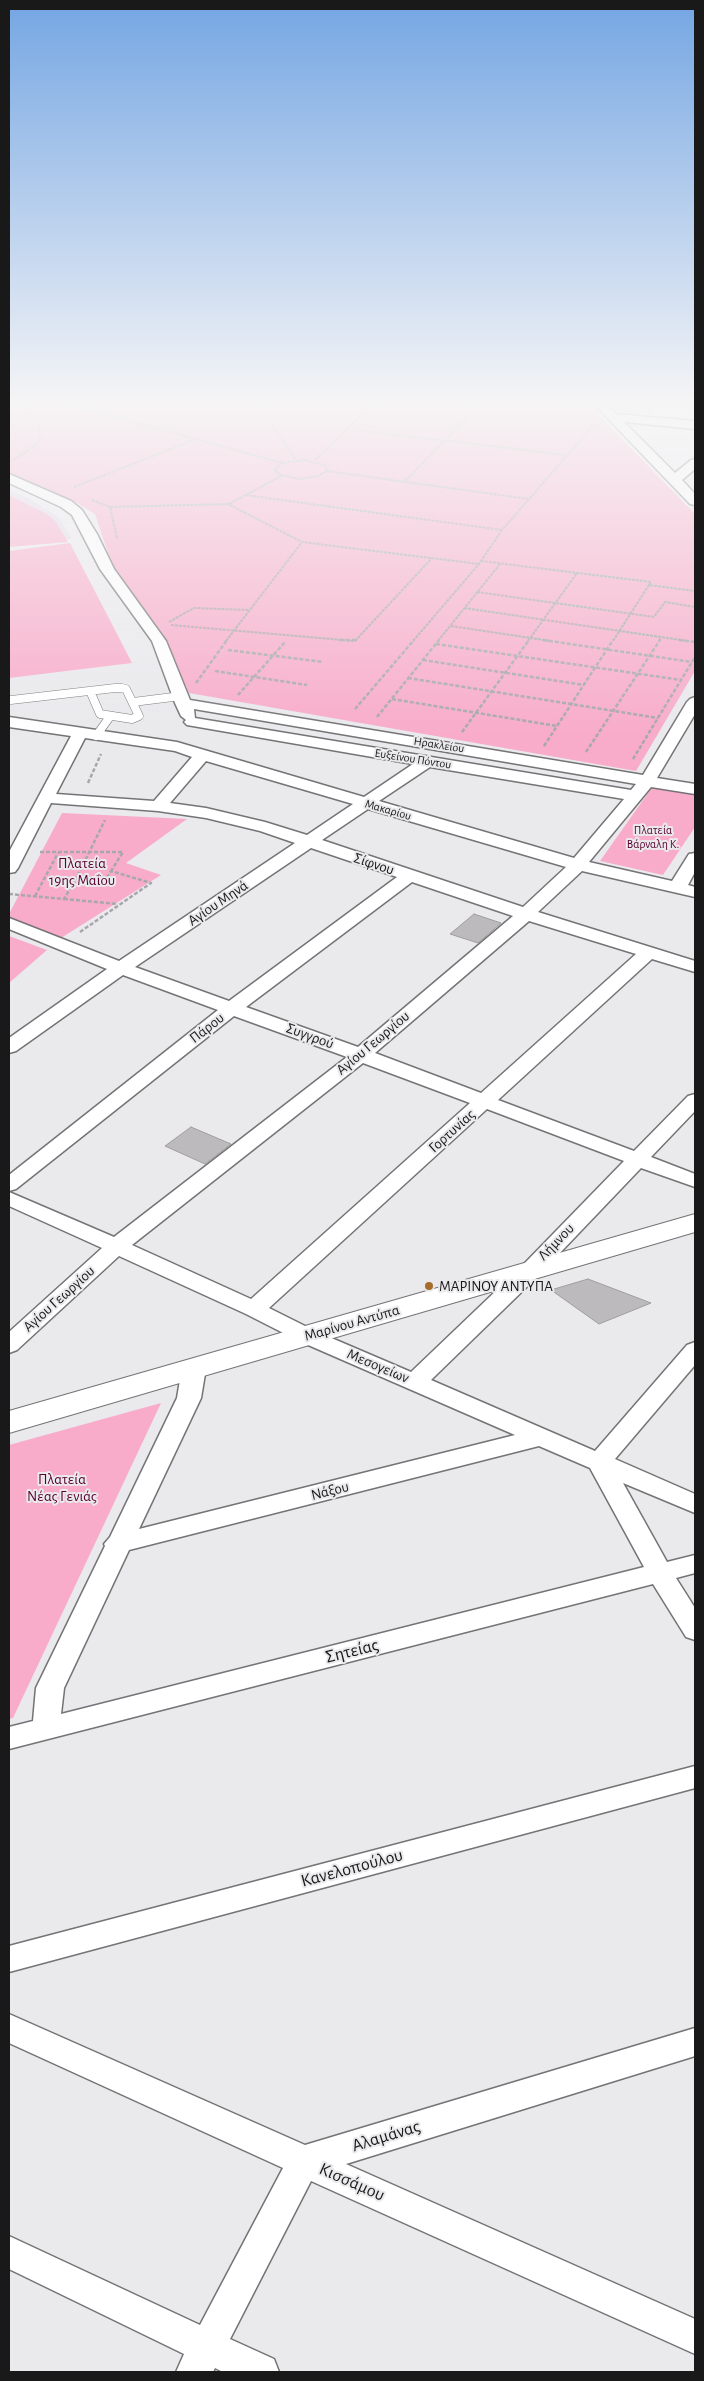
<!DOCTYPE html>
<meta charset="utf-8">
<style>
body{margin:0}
#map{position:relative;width:704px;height:2381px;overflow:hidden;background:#eae9ec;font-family:"Alegreya Sans",sans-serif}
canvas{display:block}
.frame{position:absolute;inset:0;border:10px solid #19191a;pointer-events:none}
</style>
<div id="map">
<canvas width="704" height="2381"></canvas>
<div class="frame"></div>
</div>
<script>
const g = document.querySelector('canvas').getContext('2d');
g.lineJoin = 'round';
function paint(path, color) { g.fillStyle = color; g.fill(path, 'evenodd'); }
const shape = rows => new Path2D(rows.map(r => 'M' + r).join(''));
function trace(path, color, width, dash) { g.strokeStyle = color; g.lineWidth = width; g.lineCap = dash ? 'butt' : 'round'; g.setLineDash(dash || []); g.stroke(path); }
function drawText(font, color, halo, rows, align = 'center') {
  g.font = font + ' "Alegreya Sans",sans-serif'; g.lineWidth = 4; g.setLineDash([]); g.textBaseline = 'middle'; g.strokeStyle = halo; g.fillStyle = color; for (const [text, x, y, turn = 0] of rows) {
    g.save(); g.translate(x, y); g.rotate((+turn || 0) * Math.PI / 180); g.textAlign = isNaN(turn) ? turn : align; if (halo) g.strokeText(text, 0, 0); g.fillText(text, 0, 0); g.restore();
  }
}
paint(shape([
 [9,490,30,499,59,517,72,539,9,547]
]), '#e0dbe5');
paint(shape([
 [9,400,584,400,695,514,695,671,636,771,189,693,163,634,112,565,95,514,77,503,9,474],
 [9,495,47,514,56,522,68,542,9,547],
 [70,543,132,663,9,678,9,551],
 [653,786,695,795,695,827,663,875,600,861],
 [62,813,187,819,126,863,161,875,61,938,9,918,9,914],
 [9,936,47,950,9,983],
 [161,1403,13,1718,9,1719,9,1445]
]), '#f8acc9');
const building = shape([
 [474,914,501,923,478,943,450,934,474,914],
 [191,1127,231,1144,205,1164,165,1146,191,1127],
 [588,1279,651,1303,599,1324,551,1290,588,1279]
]);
paint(building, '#bdbabd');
trace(building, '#a09d9f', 1);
const lane = shape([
 [11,700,115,688,122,688,126,689,139,716,132,719,100,714,90,691],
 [133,702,181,696],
 [96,736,109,718]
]);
const street = shape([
 [590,400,603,400,616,414,695,421,695,429,624,422,675,473,691,460,695,459,695,469,682,480,695,494,695,505,690,504,590,400],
 [9,474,71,501,82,510,97,534,114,569,166,641,190,700,643,775,687,702,690,699,695,697,695,714,657,778,695,784,695,794,651,787,589,862,672,881,689,854,695,853,695,872,688,885,695,887,695,897,582,871,538,912,695,961,695,972,652,959,498,1100,634,1151,688,1096,695,1094,695,1111,651,1157,695,1174,695,1187,641,1168,537,1277,431,1380,595,1451,687,1345,695,1342,695,1365,615,1459,695,1494,695,1513,623,1483,667,1562,695,1555,695,1573,676,1578,695,1608,695,1640,686,1637,653,1584,9,1749,9,1727,33,1721,36,1688,105,1546,104,1544,110,1537,177,1398,182,1368,186,1363,194,1360,202,1363,206,1368,201,1398,139,1529,515,1435,299,1341,246,1314,119,1256,17,1350,9,1353,9,1332,102,1248,9,1206,9,1192,114,1237,347,1057,234,1016,16,1189,9,1191,9,1175,218,1010,123,975,16,1051,9,1053,9,1038,107,969,9,929,9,918,119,961,295,843,260,831,206,818,158,811,51,803,18,868,15,872,9,873,9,852,71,736,9,727,9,717,177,742,364,797,413,764,187,725,184,722,186,720,181,716,175,703,152,641,100,569,72,515,61,507,9,483,9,474],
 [194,709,636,784,631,790,195,718,194,709],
 [85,738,175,751,192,757,154,801,56,794,85,738],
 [206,761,353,804,307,835,265,822,206,808,170,803,206,761],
 [430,767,624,799,574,858,379,801,430,767],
 [368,809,566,867,523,907,322,840,368,809],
 [311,848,397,877,229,1001,135,967,311,848],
 [412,882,513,916,358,1047,246,1007,412,882],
 [529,921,636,954,481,1093,375,1053,529,921],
 [363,1063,470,1103,251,1299,132,1245,363,1063],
 [487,1109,624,1161,521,1267,411,1372,315,1331,269,1308,487,1109],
 [539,1446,590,1468,644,1567,61,1714,64,1688,129,1550,539,1446],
 [695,1766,695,1788,9,1972,9,1946,695,1766],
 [9,2014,305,2145,695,2028,695,2056,346,2164,695,2319,695,2354,311,2181,230,2339,274,2359,279,2372,223,2372,215,2368,213,2372,176,2372,184,2354,9,2269,9,2236,200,2325,283,2168,9,2043,9,2014]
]);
const secondary = shape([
 [695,1214,695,1232,9,1433,9,1411,695,1214]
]);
trace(lane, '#747376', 9);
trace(street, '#747376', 3);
trace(secondary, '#747376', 2);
trace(shape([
 [56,400,282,463],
 [256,400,296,460],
 [568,400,580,412],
 [9,407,24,407,39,426,40,442,12,461],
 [24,407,31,400],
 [347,429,567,455],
 [305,460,325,465,327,471,318,476,300,479,281,475,274,470,282,463,305,460],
 [315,460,377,400],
 [327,471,529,499],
 [405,481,485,400],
 [74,487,196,439],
 [245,495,502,530],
 [92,500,110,507,117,538],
 [229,504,281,476],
 [110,507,228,504,302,542,479,564],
 [481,561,651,582,649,585,695,591],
 [477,592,654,617,665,602,695,607],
 [464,608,688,641],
 [169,622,194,608,249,610],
 [171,625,354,641],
 [451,626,551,641],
 [226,641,302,542],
 [355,641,432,558],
 [413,641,479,564,502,530,593,426,591,424],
 [438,641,500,564],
 [528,641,577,573],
 [613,641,649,585],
 [659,641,661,638]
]), '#a8a8aa', 2, [3, 1]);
trace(shape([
 [340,640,356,640],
 [543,640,692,662],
 [679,640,695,642],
 [436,644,681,680],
 [228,650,323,662],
 [423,660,584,685],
 [215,671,307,685],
 [408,678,658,718],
 [196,683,227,640],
 [238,695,285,642],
 [392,699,557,726],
 [355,709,414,640],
 [377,717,439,640],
 [462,732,529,640],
 [544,746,613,640],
 [586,752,660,640],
 [633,759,695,657],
 [88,783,101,754],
 [40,852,123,852,111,871],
 [9,894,64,899,77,877],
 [35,896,58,853],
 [64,899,118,904],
 [80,932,151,883,111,871,106,879,77,877,105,820]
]), '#a8a8aa', 2.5, [4, 2]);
trace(lane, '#fff', 8);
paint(street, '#fff');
paint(secondary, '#fff');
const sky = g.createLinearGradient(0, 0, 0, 733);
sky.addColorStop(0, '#74a6e3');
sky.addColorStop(0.55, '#f6f5f6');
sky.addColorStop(1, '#f6f5f600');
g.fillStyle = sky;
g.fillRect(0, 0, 704, 733);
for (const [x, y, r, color] of [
 [429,1286,5,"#a66c2c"]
]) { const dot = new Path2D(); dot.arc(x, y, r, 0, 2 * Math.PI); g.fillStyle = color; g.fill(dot); trace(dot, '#eae9ec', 2); }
drawText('12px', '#19191a', '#eae9ec', [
 ["Ηρακλείου",439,745,9],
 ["Ευξείνου Πόντου",413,759,9],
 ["Μακαρίου",388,810,16]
]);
drawText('12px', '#580131', '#eae9ec', [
 ["Πλατεία",653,830],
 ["Βάρναλη Κ.",653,844]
]);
drawText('15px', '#580131', '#eae9ec', [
 ["Πλατεία",82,863],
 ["19ης Μαΐου",82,880],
 ["Πλατεία",62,1479],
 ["Νέας Γενιάς",62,1496]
]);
drawText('15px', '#19191a', '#eae9ec', [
 ["Σίφνου",374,864,18],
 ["Αγίου Μηνά",218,903,-34],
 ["Πάρου",207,1028,-38],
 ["Συγγρού",310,1036,20],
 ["Αγίου Γεωργίου",373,1043,-40],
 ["Γορτυνίας",452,1131,-42],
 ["Λήμνου",556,1242,-46],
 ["Αγίου Γεωργίου",59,1299,-42],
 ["Μαρίνου Αντύπα",352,1323,-16],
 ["Μεσογείων",378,1366,23],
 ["Νάξου",330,1491,-14]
]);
drawText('15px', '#19191a', '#eae9ec', [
 ["ΜΑΡΙΝΟΥ ΑΝΤΥΠΑ",439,1286]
], 'left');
drawText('18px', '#19191a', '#eae9ec', [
 ["Σητείας",352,1651,-14],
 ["Κανελοπούλου",352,1868,-15],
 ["Αλαμάνας",386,2136,-17],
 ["Κισσάμου",352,2182,24]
]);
</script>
